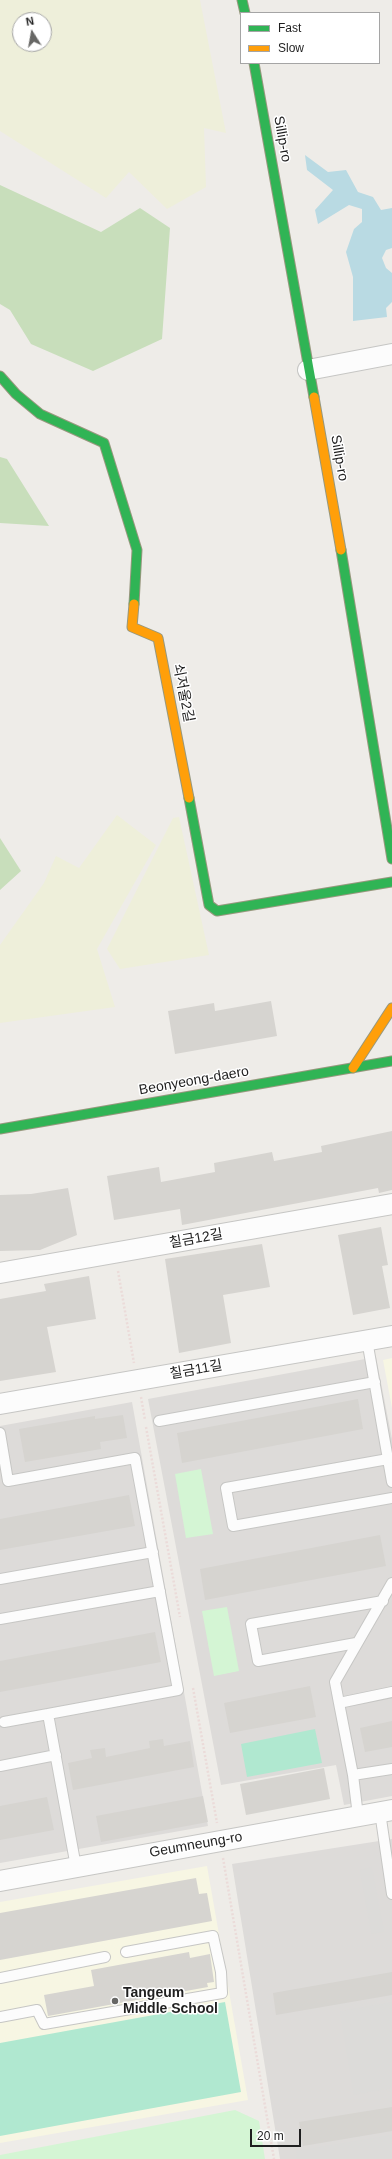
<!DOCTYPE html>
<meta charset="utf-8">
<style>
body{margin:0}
#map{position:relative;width:392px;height:2159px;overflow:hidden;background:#eeece8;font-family:Helvetica,sans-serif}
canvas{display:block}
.legend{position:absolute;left:240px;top:12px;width:140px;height:52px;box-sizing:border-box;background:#fff;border:1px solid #a5a5a5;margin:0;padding:5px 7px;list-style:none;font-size:12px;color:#1f1f1f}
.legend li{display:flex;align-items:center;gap:8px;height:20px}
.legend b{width:20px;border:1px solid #a5a5a5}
.north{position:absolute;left:12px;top:12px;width:40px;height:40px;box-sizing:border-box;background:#fff;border:1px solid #a5a5a5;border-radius:50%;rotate:349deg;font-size:11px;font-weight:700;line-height:16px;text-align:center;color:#1f1f1f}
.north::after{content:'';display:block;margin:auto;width:14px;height:18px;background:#676765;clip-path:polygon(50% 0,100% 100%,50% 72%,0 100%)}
.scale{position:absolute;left:250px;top:2129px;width:51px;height:18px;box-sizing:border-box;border:2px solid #1f1f1f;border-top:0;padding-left:5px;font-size:12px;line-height:14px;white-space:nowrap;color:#1f1f1f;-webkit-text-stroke:3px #fff;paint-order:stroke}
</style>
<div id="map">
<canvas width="392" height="2159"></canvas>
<ul class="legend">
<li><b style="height:5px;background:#30b455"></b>Fast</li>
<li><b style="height:5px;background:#ff9f0a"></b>Slow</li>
</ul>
<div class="north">N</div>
<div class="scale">20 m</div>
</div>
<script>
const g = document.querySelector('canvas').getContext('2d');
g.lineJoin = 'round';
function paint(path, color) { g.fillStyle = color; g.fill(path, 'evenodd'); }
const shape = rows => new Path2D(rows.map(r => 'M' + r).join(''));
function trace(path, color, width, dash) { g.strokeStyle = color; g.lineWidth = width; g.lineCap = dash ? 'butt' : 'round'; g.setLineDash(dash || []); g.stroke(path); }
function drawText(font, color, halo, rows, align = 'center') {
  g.font = font + ' Helvetica,"Noto Sans KR",sans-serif'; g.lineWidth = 3; g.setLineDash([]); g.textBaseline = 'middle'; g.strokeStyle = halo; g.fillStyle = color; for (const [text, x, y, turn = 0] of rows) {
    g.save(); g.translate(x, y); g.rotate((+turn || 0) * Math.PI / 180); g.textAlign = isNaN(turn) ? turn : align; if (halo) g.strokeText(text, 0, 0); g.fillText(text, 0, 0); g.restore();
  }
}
paint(shape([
 [376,1357,392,1439,392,1796,344,1805,336,1765,221,1785,148,1399],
 [132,1402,208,1826,0,1863,0,1426],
 [392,1839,392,2159,280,2159,232,1864]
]), '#dddbd9');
paint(shape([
 [392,1358,392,1408,383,1360],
 [207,1866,248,2100,0,2143,0,1902]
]), '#f7f6e3');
paint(shape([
 [372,1867,384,1932,371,1934,360,1870],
 [392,2002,392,2088,354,2095,340,2011],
 [392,2135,392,2159,297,2159,296,2151]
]), '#dcdbd9');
paint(shape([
 [0,0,200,0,226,133,204,128,206,187,167,209,129,172,106,198,0,131],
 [20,20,44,20,44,44,20,44],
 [117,815,156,845,97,949,115,1007,0,1023,0,945,44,883,56,856,79,868],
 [179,817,209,955,120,969,107,949,173,818]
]), '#eeefda');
paint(shape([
 [0,185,101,232,140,208,170,228,162,339,93,371,31,344,10,310,0,304],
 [0,457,7,459,49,526,0,523],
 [0,838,21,871,0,890]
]), '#c8debb');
paint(shape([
 [201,1469,213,1534,186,1538,175,1474],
 [227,1607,239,1671,214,1676,202,1611],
 [235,2110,259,2121,265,2159,0,2159,0,2155]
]), '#d4f5d4');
paint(shape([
 [315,1729,322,1763,247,1777,241,1744],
 [225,2002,241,2092,0,2136,0,2043]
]), '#b0e8d0');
paint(shape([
 [305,155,328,172,346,170,358,192,373,197,381,210,392,208,392,248,386,250,382,258,386,268,392,273,392,302,386,308,387,317,353,321,353,277,346,252,354,229,362,222,362,209,349,205,318,224,315,210,333,190,307,170]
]), '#b9dae3');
paint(shape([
 [271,1001,277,1036,175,1054,168,1011,214,1003,215,1011],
 [392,1131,392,1190,379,1193,378,1188,182,1225,180,1209,114,1220,107,1176,159,1167,161,1182,215,1172,214,1163,272,1152,274,1161,322,1152,321,1146],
 [68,1188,77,1235,40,1250,0,1251,0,1195,31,1194],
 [381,1227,388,1265,382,1266,390,1308,353,1315,338,1235],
 [262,1244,270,1287,223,1295,231,1343,179,1353,165,1259],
 [89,1276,96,1319,47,1327,56,1372,0,1381,0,1299,46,1291,44,1284],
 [358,1399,363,1429,182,1463,177,1433],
 [123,1415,127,1438,100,1442,101,1449,25,1462,19,1429,95,1416,95,1419],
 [129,1495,135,1526,0,1550,0,1519],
 [380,1535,386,1566,205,1600,200,1569],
 [155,1632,161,1662,0,1692,0,1661],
 [310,1686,316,1717,230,1733,224,1703],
 [392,1721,392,1747,365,1752,360,1728],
 [163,1739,164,1746,190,1741,194,1767,73,1790,68,1763,92,1758,90,1750,105,1748,106,1757,150,1748,149,1741],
 [324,1768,330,1799,246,1815,240,1784],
 [203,1796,208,1822,101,1842,96,1816],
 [47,1797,54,1830,0,1840,0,1806],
 [196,1878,199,1894,207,1893,212,1921,0,1960,0,1913],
 [189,1952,190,1958,210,1954,214,1982,207,1983,208,1987,48,2016,44,1995,94,1986,91,1970],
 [392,1972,392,1995,276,2015,273,1993],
 [392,2107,392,2131,303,2146,299,2122]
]), '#d6d4d0');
const lane = shape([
 [367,1340,392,1482],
 [159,1421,375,1382],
 [0,1433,8,1481,135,1458,178,1690,48,1714,76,1867],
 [388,1459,226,1488,233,1526,392,1498],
 [0,1579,153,1552],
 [0,1619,160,1591],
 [356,1643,258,1661,251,1624,383,1601],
 [339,1703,335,1682,392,1583],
 [4,1722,48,1714],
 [0,1766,56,1755],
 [353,1775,392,1769],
 [380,1812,392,1894],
 [358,1816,353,1775,339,1703,392,1692],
 [0,1978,105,1957],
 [0,2017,37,2010,44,2024,222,1993,221,1972,213,1936,126,1952]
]);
const street = shape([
 [308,370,392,354],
 [0,1273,392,1204],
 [0,1404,392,1336],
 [0,1881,392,1810]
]);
const fast = shape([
 [242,0,245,13],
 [254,63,314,397],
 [0,376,16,394,40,414,104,443,137,550,134,604],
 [341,550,392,859],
 [189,798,209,905,217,911,392,882],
 [0,1129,392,1061]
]);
const slow = shape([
 [314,397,341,550],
 [134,604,132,627,158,638,189,798],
 [353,1068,392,1008]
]);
trace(lane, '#c6c6c4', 12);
trace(street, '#c6c6c4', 22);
trace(fast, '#97987e', 11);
trace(slow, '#97987e', 11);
trace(shape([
 [118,1271,134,1363],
 [141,1397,145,1420],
 [146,1427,180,1617],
 [193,1688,217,1823],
 [223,1858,274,2159]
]), '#ebdbd9', 2.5, [2, 2]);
trace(lane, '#fcfcfc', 10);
trace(street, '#fcfcfc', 20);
trace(fast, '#30b455', 9);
trace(slow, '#ff9f0a', 9);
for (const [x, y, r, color] of [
 [115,2001,4,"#676765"]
]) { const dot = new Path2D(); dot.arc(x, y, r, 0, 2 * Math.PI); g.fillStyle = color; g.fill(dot); trace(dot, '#fff', 1.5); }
drawText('14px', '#1f1f1f', '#fff', [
 ["Sillip-ro",282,139,80],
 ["Sillip-ro",339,458,80],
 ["쇠저울2길",183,693,79],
 ["Beonyeong-daero",194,1081,-10],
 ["칠금12길",196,1239,-10],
 ["칠금11길",196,1370,-10],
 ["Geumneung-ro",196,1845,-10]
]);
drawText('bold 14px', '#1f1f1f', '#fff', [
 ["Tangeum",123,1993],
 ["Middle School",123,2009]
], 'left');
</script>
